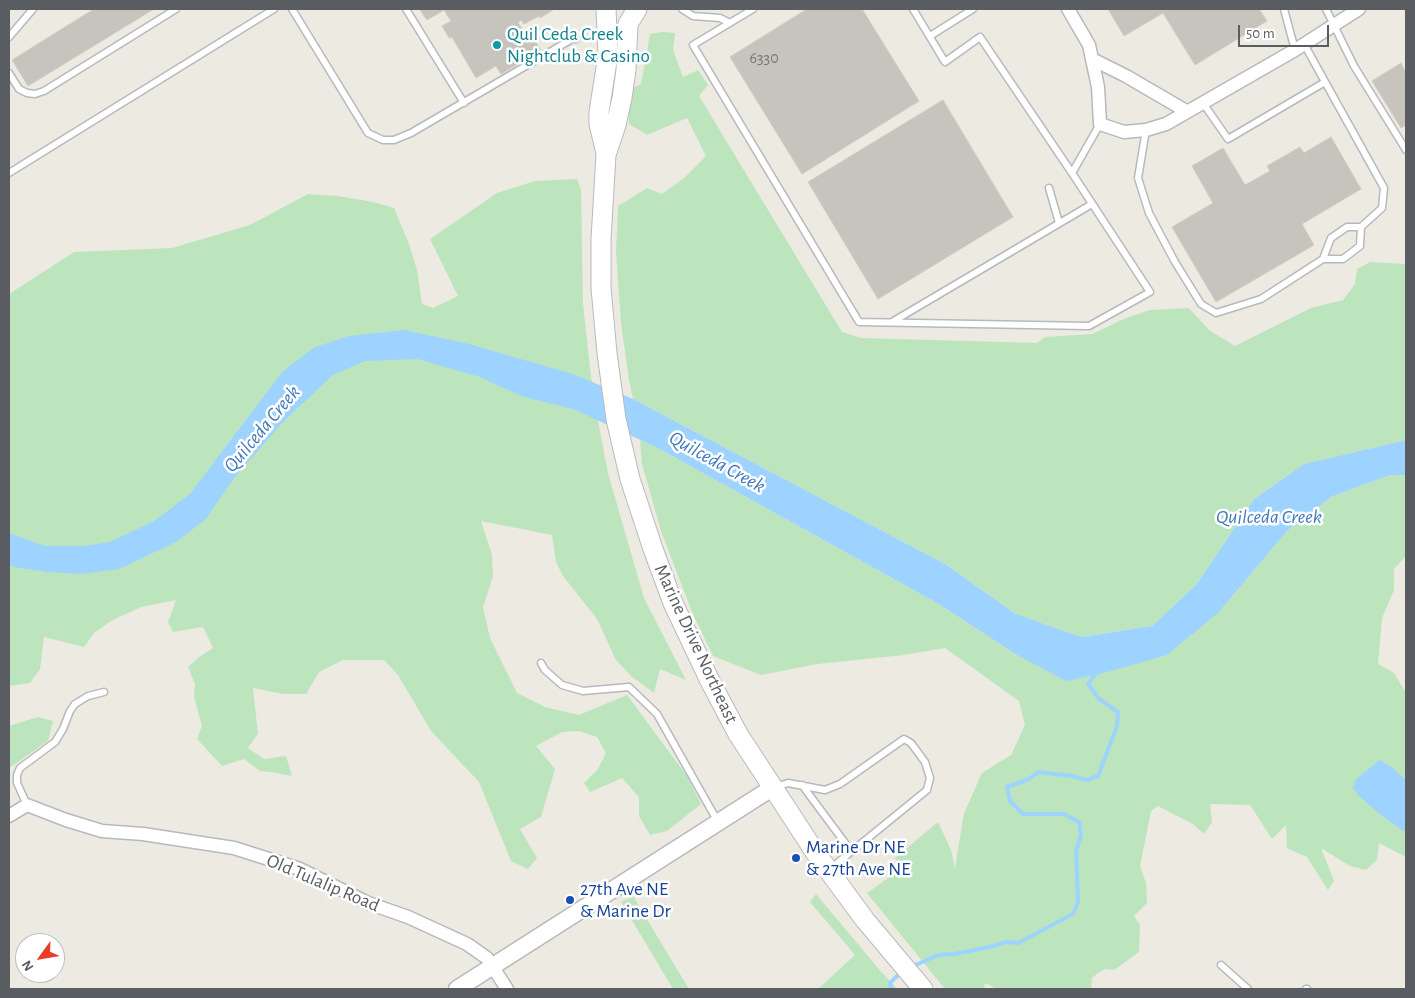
<!DOCTYPE html>
<style>
body{margin:0}
#map{position:relative;width:1415px;height:998px;overflow:hidden;background:#edeae1;font-family:"Alegreya Sans",sans-serif}
canvas{display:block}
.frame{position:absolute;inset:0;border:10px solid #595d62;pointer-events:none}
.north{position:absolute;left:15px;top:933px;width:50px;height:50px;box-sizing:border-box;background:#fff;border:1px solid #bdbec0;border-radius:50%;rotate:238deg;font-size:14px;font-weight:700;line-height:20px;text-align:center;color:#595d62}
.north::after{content:'';display:block;margin:auto;width:18px;height:22px;background:#e93d2a;clip-path:polygon(50% 0,100% 100%,50% 72%,0 100%)}
.scale{position:absolute;left:1238px;top:25px;width:91px;height:22px;box-sizing:border-box;border:2px solid #595d62;border-top:0;padding-left:6px;font-size:15px;line-height:18px;white-space:nowrap;color:#595d62;-webkit-text-stroke:4px #fff;paint-order:stroke}
</style>
<div id="map">
<canvas width="1415" height="998"></canvas>
<div class="frame"></div>
<div class="north">N</div>
<div class="scale">50 m</div>
</div>
<script>
const g = document.querySelector('canvas').getContext('2d');
g.lineJoin = 'round';
function paint(path, color) { g.fillStyle = color; g.fill(path, 'evenodd'); }
const shape = rows => new Path2D(rows.map(r => 'M' + r).join(''));
function trace(path, color, width, dash) { g.strokeStyle = color; g.lineWidth = width; g.lineCap = dash ? 'butt' : 'round'; g.setLineDash(dash || []); g.stroke(path); }
function drawText(font, color, halo, rows, align = 'center') {
  g.font = font + ' "Alegreya Sans",sans-serif'; g.lineWidth = 5; g.setLineDash([]); g.textBaseline = 'middle'; g.strokeStyle = halo; g.fillStyle = color; for (const [text, x, y, turn = 0] of rows) {
    g.save(); g.translate(x, y); g.rotate((+turn || 0) * Math.PI / 180); g.textAlign = isNaN(turn) ? turn : align; if (halo) g.strokeText(text, 0, 0); g.fillText(text, 0, 0); g.restore();
  }
}
paint(shape([
 [662,32,675,33,673,50,683,77,698,70,708,85,699,96,842,332,861,338,1037,343,1045,337,1092,334,1126,318,1150,310,1189,308,1209,330,1235,346,1311,308,1343,300,1355,284,1357,269,1370,262,1406,264,1406,440,1304,464,1254,499,1196,585,1152,626,1082,637,1016,614,945,564,633,399,629,380,621,323,616,253,618,206,647,188,662,194,684,178,706,156,687,118,647,135,629,124,627,91,641,84,650,34],
 [577,179,581,189,583,303,590,368,596,411,608,473,644,598,686,680,660,669,654,693,631,676,616,660,597,619,563,576,556,562,552,535,481,521,492,555,493,576,483,607,490,638,517,693,545,707,579,715,627,695,687,776,701,804,667,831,650,835,639,816,639,797,622,778,590,792,584,783,598,769,606,753,597,737,579,731,562,732,536,746,555,769,541,817,520,829,537,858,528,869,511,861,479,782,431,731,398,675,384,660,343,660,319,672,306,694,283,694,253,688,258,734,248,748,264,759,286,756,292,776,271,772,260,771,244,759,222,766,197,739,202,726,194,697,195,684,188,667,199,657,213,648,203,627,173,632,168,622,176,600,141,607,111,621,94,633,84,647,44,637,40,669,30,683,10,686,9,688,9,294,74,252,172,248,250,225,308,194,338,196,373,202,394,208,409,244,417,270,422,304,433,308,458,296,430,239,497,193,535,181],
 [640,440,658,448,937,603,1017,655,1219,612,1287,531,1331,497,1390,475,1406,475,1406,556,1394,569,1394,590,1382,618,1378,664,1394,673,1406,693,1406,857,1379,843,1377,860,1366,870,1350,866,1321,848,1334,881,1328,890,1307,857,1287,848,1286,825,1272,839,1250,805,1210,804,1212,822,1204,834,1193,824,1158,806,1151,811,1140,866,1146,883,1147,903,1134,916,1140,925,1139,952,1114,970,1105,969,1098,973,1092,978,1091,989,997,989,985,983,984,989,945,989,867,893,902,868,895,858,938,822,951,850,955,868,964,813,982,773,1011,755,1025,725,1019,701,945,648,904,655,817,664,761,675,713,656,692,612,661,531,642,464],
 [38,717,53,721,48,741,9,768,9,726],
 [816,894,878,968,897,989,818,989,855,955,810,902],
 [633,896,689,989,673,989,621,902]
]), '#bde5bd');
paint(shape([
 [404,330,465,343,573,374,633,399,945,564,1016,614,1082,637,1152,626,1196,585,1254,499,1304,464,1406,440,1406,475,1390,475,1331,497,1287,531,1219,612,1167,655,1104,673,1066,681,1017,655,937,603,658,448,573,409,521,396,480,377,417,359,365,361,333,375,284,421,234,478,206,519,176,542,119,569,81,574,47,572,13,567,9,564,9,533,45,546,84,546,110,542,154,521,190,494,282,372,315,347,349,336],
 [1380,760,1390,766,1406,780,1406,831,1403,831,1381,815,1359,796,1353,788,1356,779]
]), '#9ed3ff');
trace(shape([
 [911,967,938,955,954,954,990,947,1006,942,1018,943,1073,914,1078,902,1076,851,1081,835,1079,822,1064,814,1023,814,1010,801,1007,787,1029,779,1038,772,1072,776,1087,780,1098,776,1117,726,1118,712,1099,699,1088,684,1093,677,1097,673],
 [891,989,890,983,902,971]
]), '#9ed3ff', 4);
const building = shape([
 [94,9,154,9,28,86,12,60,94,9],
 [422,9,552,9,553,10,540,18,539,16,524,24,521,20,518,22,523,31,526,29,532,40,534,39,541,50,501,74,496,66,476,78,452,37,449,38,442,26,451,21,444,10,427,20,420,10,422,9],
 [807,9,862,9,919,101,802,174,730,57,807,9],
 [1108,9,1259,9,1267,21,1195,65,1163,13,1124,36,1108,9],
 [1401,63,1406,73,1406,125,1401,128,1372,81,1401,63],
 [943,100,1013,217,878,299,808,182,943,100],
 [1331,137,1361,189,1302,224,1314,245,1216,302,1172,227,1213,203,1192,166,1223,148,1245,185,1270,171,1267,166,1300,147,1304,153,1331,137]
]);
paint(building, '#c7c4be');
trace(building, '#d1ccbf', 1);
const service = shape([
 [292,9,368,133,383,140,394,140,411,133,572,39,576,39],
 [406,9,464,103],
 [682,9,693,16,720,18,730,23],
 [753,9,693,45,859,322,1089,326,1150,292,1072,173,980,37,945,62,913,9],
 [1284,9,1295,50],
 [1326,9,1354,66,1406,150],
 [930,36,973,9],
 [9,37,33,9],
 [1304,44,1384,188,1382,208,1361,227,1360,246,1343,259,1323,259],
 [9,73,19,89,27,93,35,94,44,91,176,9],
 [1203,103,1228,139,1325,82],
 [1146,130,1138,178,1149,213,1175,262,1201,304,1216,313,1261,299,1323,259,1331,238,1347,227,1361,227],
 [9,173,274,9],
 [1072,173,1100,124],
 [1049,188,1059,223],
 [892,322,1092,204],
 [541,663,545,670,562,685,583,691,629,687,657,714,718,822],
 [802,785,851,851],
 [776,787,788,783,825,790,840,784,904,739,911,743,925,762,930,778,927,790,830,869],
 [27,805,17,783,17,775,20,768,55,742,63,729,70,711,75,704,88,696,104,692],
 [1221,965,1248,989],
 [1306,989,1307,989]
]);
const minor = shape([
 [1068,9,1089,45,1098,87,1100,124,1124,132,1146,130,1166,124,1295,50,1359,9],
 [1092,59,1126,76,1186,111],
 [9,816,27,805,66,820,102,831,143,834,234,848,300,869,368,903,408,917,467,944,487,958,507,989]
]);
const tertiary = shape([
 [457,989,772,788]
]);
const secondary = shape([
 [606,9,608,55,599,112,599,124,606,153],
 [637,9,628,24,626,70,622,98,616,125,606,155,601,239,601,288,607,353,616,419,630,479,653,549,673,603,709,679,738,734,815,852,865,920,923,989]
]);
trace(service, '#b6b9be', 9);
trace(minor, '#b6b9be', 15);
trace(tertiary, '#b6b9be', 19);
trace(secondary, '#b7bac0', 21);
trace(service, '#fff', 6);
trace(minor, '#fff', 12);
trace(tertiary, '#fff', 16);
trace(secondary, '#fff', 19);
for (const [x, y, r, color] of [
 [497,45,5,"#0f9aa8"],
 [796,858,5,"#1a4fb4"],
 [570,900,5,"#1a4fb4"]
]) { const dot = new Path2D(); dot.arc(x, y, r, 0, 2 * Math.PI); g.fillStyle = color; g.fill(dot); trace(dot, '#fff', 2); }
drawText('16px', '#747779', null, [
 ["6330",764,58]
]);
drawText('19px', '#0d838f', '#fff', [
 ["Quil Ceda Creek",507,34],
 ["Nightclub & Casino",507,56]
], 'left');
drawText('19px', '#595d62', '#fff', [
 ["Marine Drive Northeast",696,644,65],
 ["Old Tulalip Road",323,883,23]
]);
drawText('19px', '#164399', '#fff', [
 ["Marine Dr NE",806,847],
 ["& 27th Ave NE",806,869],
 ["27th Ave NE",580,889],
 ["& Marine Dr",580,911]
], 'left');
drawText('italic 20px', '#3f79b9', '#fff', [
 ["Quilceda Creek",262,429,-50],
 ["Quilceda Creek",717,462,29],
 ["Quilceda Creek",1269,517]
]);
</script>
